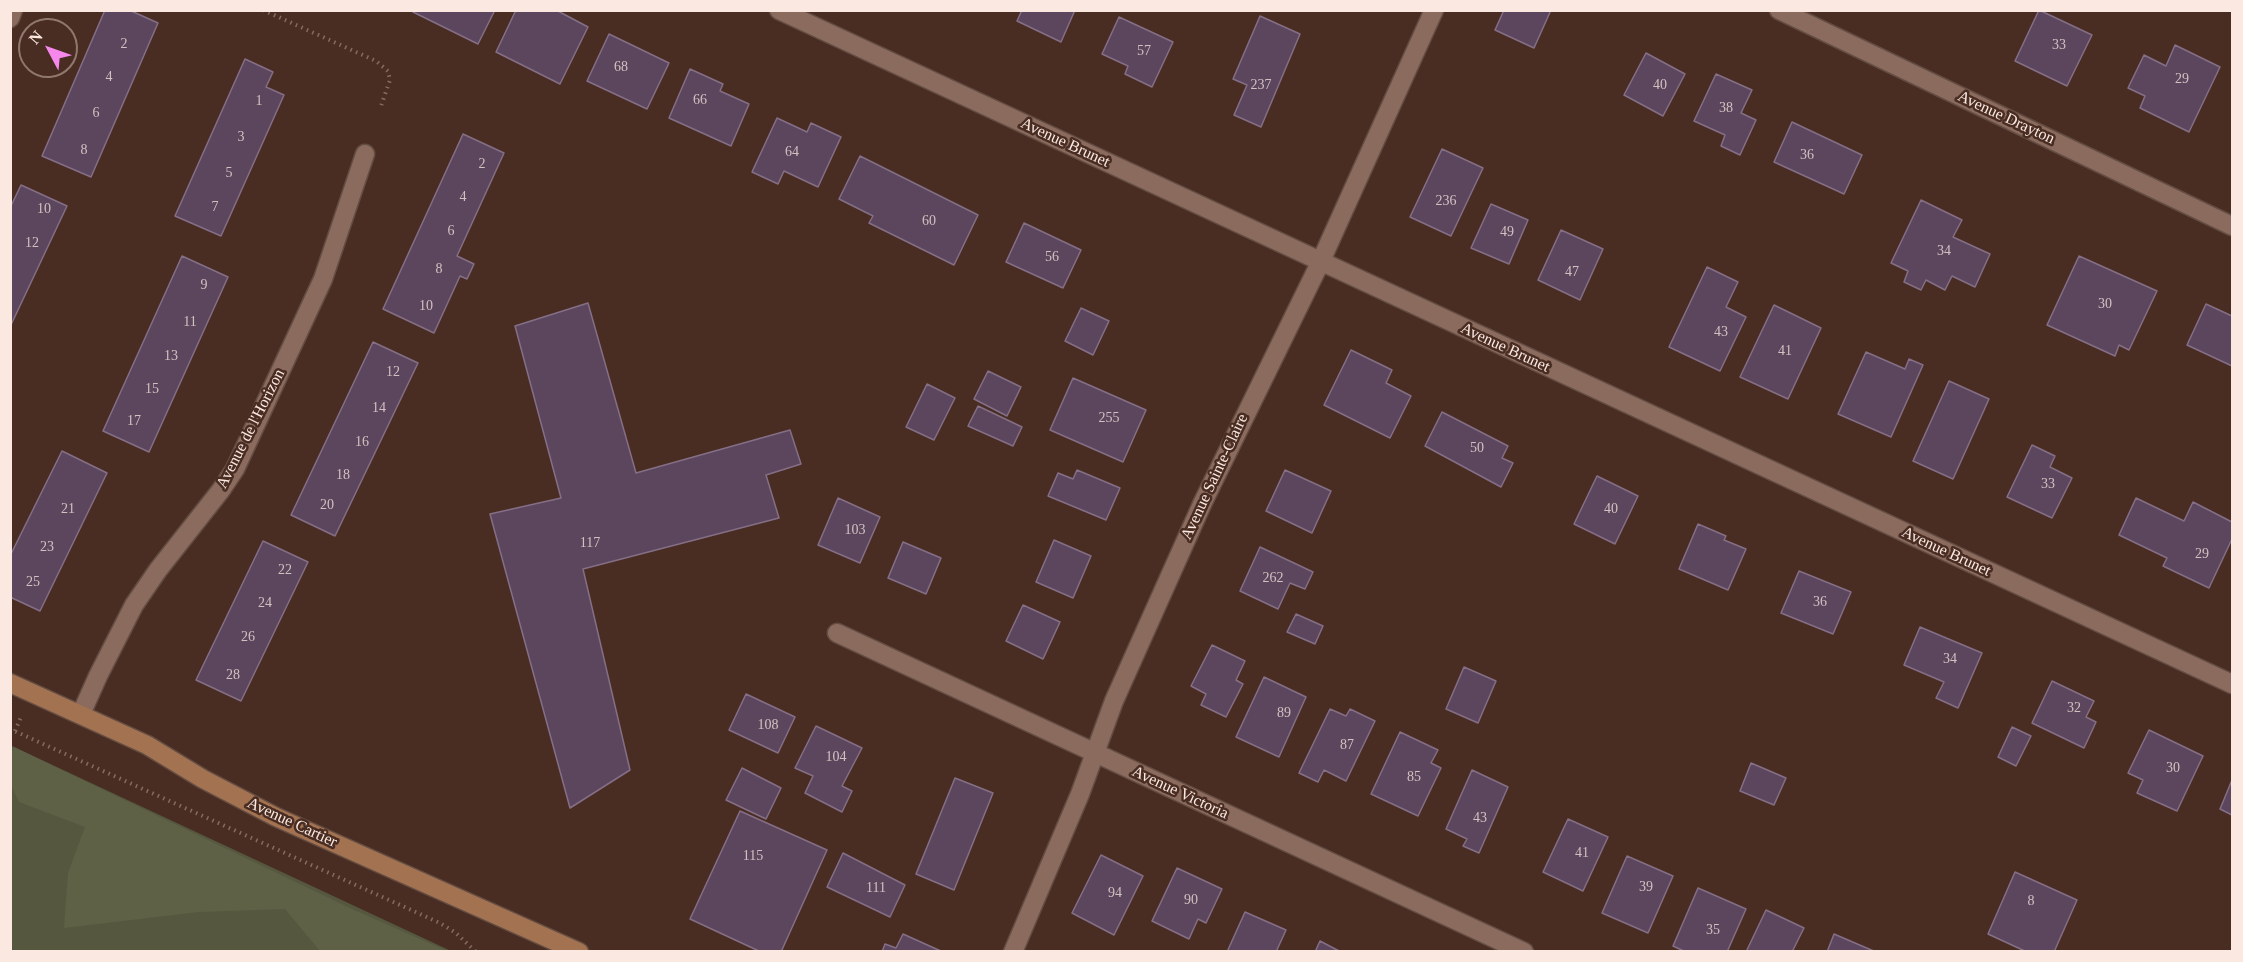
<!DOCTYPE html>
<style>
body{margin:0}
#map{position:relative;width:2243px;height:962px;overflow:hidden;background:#492d22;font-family:Georgia,serif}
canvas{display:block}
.frame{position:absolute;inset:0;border:12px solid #fbe8e1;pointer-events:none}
.north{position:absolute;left:18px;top:18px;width:60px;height:60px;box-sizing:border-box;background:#492d22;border:2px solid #90786e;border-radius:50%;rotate:311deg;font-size:16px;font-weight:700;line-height:24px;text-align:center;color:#fbe8e1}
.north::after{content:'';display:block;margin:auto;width:21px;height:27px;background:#f688ec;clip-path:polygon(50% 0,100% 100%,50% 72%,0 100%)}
</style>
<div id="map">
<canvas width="2243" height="962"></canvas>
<div class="frame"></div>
<div class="north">N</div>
</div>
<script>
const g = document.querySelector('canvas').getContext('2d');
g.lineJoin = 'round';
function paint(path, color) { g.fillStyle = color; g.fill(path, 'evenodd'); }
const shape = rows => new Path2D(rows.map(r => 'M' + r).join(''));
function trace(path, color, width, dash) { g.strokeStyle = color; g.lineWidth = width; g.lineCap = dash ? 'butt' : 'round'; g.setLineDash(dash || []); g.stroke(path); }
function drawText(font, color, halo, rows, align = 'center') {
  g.font = font + ' Georgia,serif'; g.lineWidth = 5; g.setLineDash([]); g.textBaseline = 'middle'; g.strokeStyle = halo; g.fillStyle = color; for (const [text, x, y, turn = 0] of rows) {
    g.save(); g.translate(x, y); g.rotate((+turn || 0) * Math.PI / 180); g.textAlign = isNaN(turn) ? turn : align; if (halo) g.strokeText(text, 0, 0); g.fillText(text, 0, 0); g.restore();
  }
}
paint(shape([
 [10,745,14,747,451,951,11,951]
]), '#55583f');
paint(shape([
 [14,747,352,909,447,951,320,951,285,909,199,912,64,928,68,873,85,827,19,802,11,785,11,753]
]), '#5e6146');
const building = shape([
 [105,10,129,10,158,23,91,177,42,156,105,10],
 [414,10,495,10,478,44,413,12,414,10],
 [516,10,556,10,588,27,560,84,496,52,516,10],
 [1022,10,1075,10,1061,42,1017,21,1022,10],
 [1504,10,1551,10,1534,48,1495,30,1504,10],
 [2039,10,2092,35,2067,86,2015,61,2039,10],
 [1260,16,1300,34,1261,127,1234,115,1247,85,1233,79,1260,16],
 [1119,17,1173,42,1152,87,1125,74,1128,66,1102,54,1119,17],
 [609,34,669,63,647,109,587,81,609,34],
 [2175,45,2220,67,2189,132,2140,108,2145,96,2128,88,2144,55,2166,66,2175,45],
 [1646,53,1685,74,1663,116,1624,95,1646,53],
 [245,59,273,72,266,87,284,95,221,236,175,216,245,59],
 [690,69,723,84,720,91,749,104,731,146,669,118,690,69],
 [1716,74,1752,90,1741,113,1756,120,1740,155,1721,146,1725,135,1694,121,1716,74],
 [777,118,807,132,811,123,841,137,818,187,784,171,778,184,752,172,777,118],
 [1792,122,1862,155,1844,194,1774,162,1792,122],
 [463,134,504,153,457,256,474,264,467,279,460,276,434,333,383,309,463,134],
 [1442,149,1483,168,1451,236,1410,217,1442,149],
 [860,156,978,215,954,265,869,223,873,216,839,199,860,156],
 [21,185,67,206,10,327,10,208,21,185],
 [1921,200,1962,220,1953,237,1990,254,1975,287,1952,276,1945,290,1926,280,1921,290,1904,282,1908,271,1891,263,1921,200],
 [1491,204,1528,220,1509,264,1471,248,1491,204],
 [1024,223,1081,250,1063,288,1006,262,1024,223],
 [1561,230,1603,249,1580,300,1538,280,1561,230],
 [182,256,228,277,149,452,103,431,182,256],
 [2079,256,2157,291,2129,350,2119,345,2115,356,2047,325,2079,256],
 [1707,267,1738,282,1726,307,1746,317,1720,371,1669,347,1707,267],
 [588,303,636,473,790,430,801,464,766,475,779,518,583,569,630,770,570,808,490,514,561,498,515,326,588,303],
 [2206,304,2232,316,2232,366,2187,345,2206,304],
 [1774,305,1821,328,1788,399,1740,377,1774,305],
 [1081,308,1109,321,1093,355,1065,341,1081,308],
 [373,342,418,363,335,536,291,515,373,342],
 [1351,350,1392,370,1386,383,1411,396,1390,438,1324,405,1351,350],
 [1866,352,1905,369,1909,359,1923,365,1891,437,1838,414,1866,352],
 [988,371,1021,387,1007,416,974,399,988,371],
 [1073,378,1146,410,1123,462,1050,430,1073,378],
 [1949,381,1989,399,1953,479,1913,461,1949,381],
 [927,384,955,398,934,440,906,427,927,384],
 [978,406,1022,427,1013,446,968,426,978,406],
 [1442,412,1508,446,1502,458,1513,463,1501,487,1425,446,1442,412],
 [2032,445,2055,456,2050,467,2072,478,2052,518,2007,497,2032,445],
 [62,451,107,473,40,611,10,597,10,556,62,451],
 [1077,470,1120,488,1106,520,1048,496,1058,473,1073,479,1077,470],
 [1285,470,1331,491,1312,533,1266,511,1285,470],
 [1597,476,1638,496,1615,544,1574,524,1597,476],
 [838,498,880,517,860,563,818,545,838,498],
 [2136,498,2184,521,2193,502,2232,522,2232,539,2209,588,2163,566,2167,558,2119,535,2136,498],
 [1698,524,1726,536,1724,540,1746,549,1728,590,1679,569,1698,524],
 [1054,540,1091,556,1073,598,1036,582,1054,540],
 [263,541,308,562,241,701,196,680,263,541],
 [903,542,941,558,926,594,888,578,903,542],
 [1260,547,1313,572,1305,589,1290,583,1278,609,1240,591,1260,547],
 [1799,571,1851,592,1833,634,1781,613,1799,571],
 [1023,605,1060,622,1043,659,1006,641,1023,605],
 [1296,614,1323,626,1315,644,1287,632,1296,614],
 [1920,627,1982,653,1958,708,1936,698,1944,682,1904,665,1920,627],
 [1212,645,1245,661,1236,680,1243,684,1226,717,1201,705,1206,694,1191,686,1212,645],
 [1464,667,1496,681,1478,723,1446,709,1464,667],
 [1264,677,1306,697,1279,757,1236,737,1264,677],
 [2052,681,2094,701,2086,717,2096,722,2084,748,2032,723,2052,681],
 [746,694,795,717,778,753,729,730,746,694],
 [1330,709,1346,716,1350,709,1375,721,1346,781,1324,770,1318,782,1299,773,1330,709],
 [816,726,862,748,842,786,852,791,842,812,805,793,813,776,795,768,816,726],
 [2012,727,2031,736,2016,766,1998,757,2012,727],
 [2149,730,2203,756,2177,811,2137,793,2143,780,2128,773,2149,730],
 [1400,732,1438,750,1431,763,1441,768,1418,816,1371,794,1400,732],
 [1751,763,1786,778,1774,805,1740,791,1751,763],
 [742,768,781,788,766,819,726,800,742,768],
 [1472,770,1508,787,1479,853,1463,846,1467,839,1446,829,1472,770],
 [955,778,993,793,954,890,916,874,955,778],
 [2232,780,2232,815,2220,809,2232,780],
 [740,811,827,850,781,952,761,952,690,919,740,811],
 [1568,819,1608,837,1583,891,1543,872,1568,819],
 [843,853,905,885,890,917,827,887,843,853],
 [1101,855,1143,876,1114,935,1072,913,1101,855],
 [1627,856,1673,876,1648,933,1602,913,1627,856],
 [1177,868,1222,889,1206,923,1198,919,1189,939,1152,921,1177,868],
 [2015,872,2077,900,2054,952,2027,952,1988,934,2015,872],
 [1698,888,1746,909,1727,952,1686,952,1673,946,1698,888],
 [1766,910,1804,928,1792,952,1746,952,1766,910],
 [1245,912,1286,930,1276,952,1227,952,1245,912],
 [903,934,943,952,882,952,885,944,896,948,903,934],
 [1834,934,1876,952,1827,952,1834,934],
 [1320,941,1341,952,1315,952,1320,941]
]);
paint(building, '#5b465d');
trace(building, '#856f87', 1.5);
const street = shape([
 [779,10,2232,684],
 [1779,10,2232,226],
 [10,18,13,10],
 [837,633,1524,952],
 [81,714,98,676,134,605,158,570,221,490,235,469,323,279,365,154],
 [1013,952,1080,794,1114,701,1203,502,1320,263,1434,10]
]);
const secondary = shape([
 [10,683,147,745,203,779,276,817,579,952]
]);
trace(street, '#634c42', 21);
trace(secondary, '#634c42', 21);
trace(shape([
 [263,10,376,61,388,71,390,80,381,106],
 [10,729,440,923,456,933,476,952],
 [15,731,22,715]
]), '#856c63', 4, [1.5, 4.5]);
trace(street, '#8b6b5e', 18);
trace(secondary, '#a37251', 18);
drawText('14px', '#d3c0c0', null, [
 ["2",124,44],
 ["33",2059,45],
 ["57",1144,51],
 ["68",621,67],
 ["4",109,77],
 ["29",2182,79],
 ["237",1261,85],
 ["40",1660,85],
 ["66",700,100],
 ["1",259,101],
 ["38",1726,108],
 ["6",96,113],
 ["3",241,137],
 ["8",84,150],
 ["64",792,152],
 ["36",1807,155],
 ["2",482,164],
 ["5",229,173],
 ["4",463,197],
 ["236",1446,201],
 ["7",215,207],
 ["10",44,209],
 ["60",929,221],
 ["6",451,231],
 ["49",1507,232],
 ["12",32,243],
 ["34",1944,251],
 ["56",1052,257],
 ["8",439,269],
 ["47",1572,272],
 ["9",204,285],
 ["30",2105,304],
 ["10",426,306],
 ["11",190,322],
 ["43",1721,332],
 ["41",1785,351],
 ["13",171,356],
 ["12",393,372],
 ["15",152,389],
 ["14",379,408],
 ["255",1109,418],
 ["17",134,421],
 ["16",362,442],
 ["50",1477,448],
 ["18",343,475],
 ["33",2048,484],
 ["20",327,505],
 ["21",68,509],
 ["40",1611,509],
 ["103",855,530],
 ["117",590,543],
 ["23",47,547],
 ["29",2202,554],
 ["22",285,570],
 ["262",1273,578],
 ["25",33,582],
 ["36",1820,602],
 ["24",265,603],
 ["26",248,637],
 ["34",1950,659],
 ["28",233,675],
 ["32",2074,708],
 ["89",1284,713],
 ["108",768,725],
 ["87",1347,745],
 ["104",836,757],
 ["30",2173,768],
 ["85",1414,777],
 ["43",1480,818],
 ["41",1582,853],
 ["115",753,856],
 ["39",1646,887],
 ["111",876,888],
 ["94",1115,893],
 ["90",1191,900],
 ["8",2031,901],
 ["35",1713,930]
]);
drawText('16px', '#fbe8e1', '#492d22', [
 ["Avenue Drayton",2006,118,25],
 ["Avenue Brunet",1065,143,25],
 ["Avenue Brunet",1505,348,25],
 ["Avenue de l'Horizon",251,429,-63],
 ["Avenue Sainte-Claire",1215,477,-65],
 ["Avenue Brunet",1946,552,25],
 ["Avenue Victoria",1180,793,25],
 ["Avenue Cartier",292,823,25]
]);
</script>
